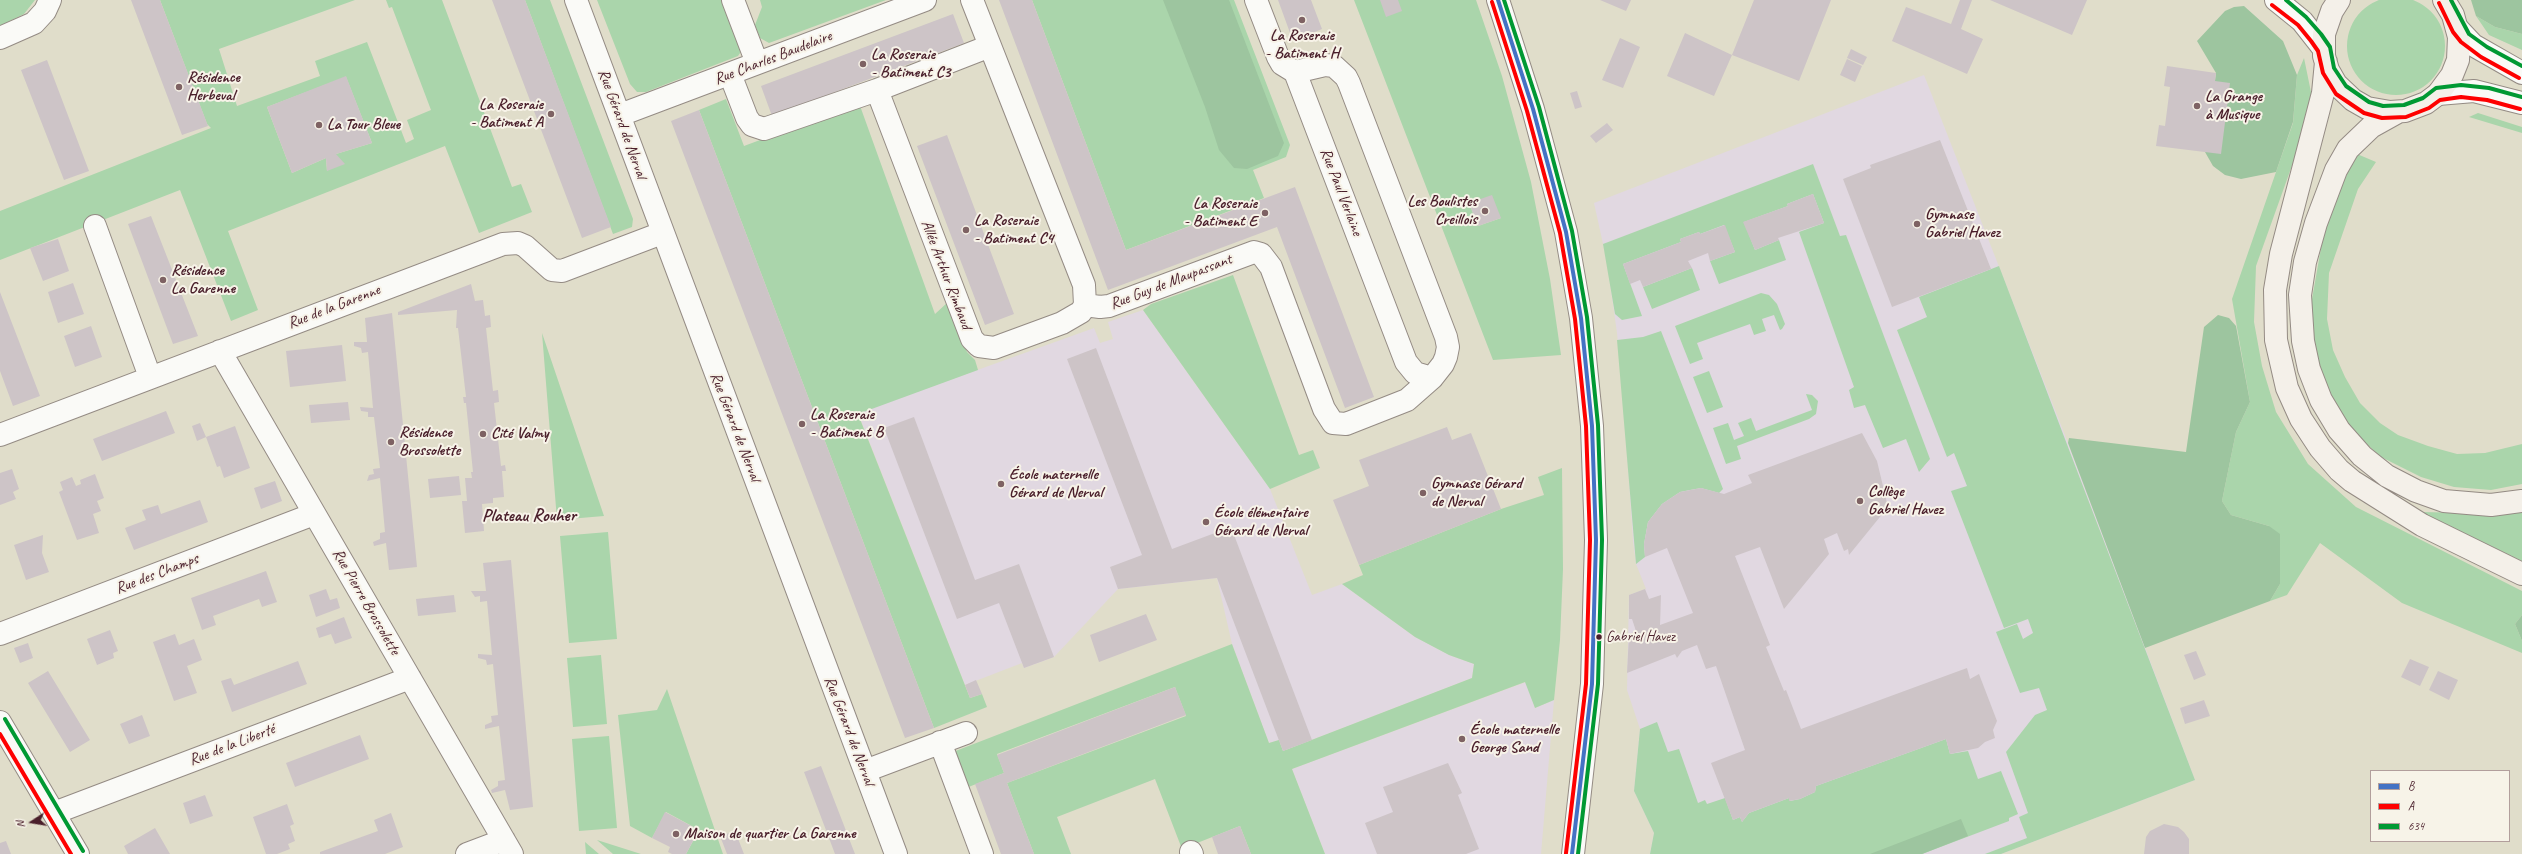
<!DOCTYPE html>
<meta charset="utf-8">
<style>
body{margin:0}
#map{position:relative;width:2522px;height:854px;overflow:hidden;background:#e0ddca;font-family:Caveat,sans-serif}
canvas{display:block}
.legend{position:absolute;left:2370px;top:770px;width:140px;height:72px;box-sizing:border-box;background:#f7f3e8;border:1px solid #b29e9c;margin:0;padding:5px 7px;list-style:none;font-size:12px;color:#4a1f2b}
.legend li{display:flex;align-items:center;gap:8px;height:20px}
.legend b{width:20px;border:1px solid #b29e9c}
.north{position:absolute;left:12px;top:802px;width:40px;height:40px;-webkit-text-stroke:3px #f7f3e8;paint-order:stroke;rotate:258deg;font-size:11px;font-weight:700;line-height:16px;text-align:center;color:#4a1f2b}
.north::after{content:'';display:block;margin:auto;width:14px;height:18px;background:#4a1f2b;clip-path:polygon(50% 0,100% 100%,50% 72%,0 100%)}
</style>
<div id="map">
<canvas width="2522" height="854"></canvas>
<ul class="legend">
<li><b style="height:5px;background:#4472c4"></b>B</li>
<li><b style="height:5px;background:#fe0000"></b>A</li>
<li><b style="height:5px;background:#093"></b>634</li>
</ul>
<div class="north">N</div>
</div>
<script>
const g = document.querySelector('canvas').getContext('2d');
g.lineJoin = 'round';
function paint(path, color) { g.fillStyle = color; g.fill(path, 'evenodd'); }
const shape = rows => new Path2D(rows.map(r => 'M' + r).join(''));
function trace(path, color, width, dash) { g.strokeStyle = color; g.lineWidth = width; g.lineCap = dash ? 'butt' : 'round'; g.setLineDash(dash || []); g.stroke(path); }
function drawText(font, color, halo, rows, align = 'center') {
  g.font = font + ' Caveat,sans-serif'; g.lineWidth = 4; g.setLineDash([]); g.textBaseline = 'middle'; g.strokeStyle = halo; g.fillStyle = color; for (const [text, x, y, turn = 0] of rows) {
    g.save(); g.translate(x, y); g.rotate((+turn || 0) * Math.PI / 180); g.textAlign = isNaN(turn) ? turn : align; if (halo) g.strokeText(text, 0, 0); g.fillText(text, 0, 0); g.restore();
  }
}
paint(shape([
 [1924,75,2068,443,2195,780,2001,854,1650,854,1654,833,1634,791,1640,729,1627,690,1629,595,1646,589,1636,564,1633,541,1624,405,1617,333,1607,262,1594,203],
 [1143,310,1270,489,1312,595,1342,584,1415,637,1449,655,1474,664,1472,678,1283,751,1279,740,1269,743,1232,644,1217,578,1118,589,1054,657,1024,668,1022,663,965,685,858,413,1094,328,1100,343,1113,339,1108,322],
 [1526,682,1535,708,1554,700,1541,854,1325,854,1292,769]
]), '#e1d8e1');
paint(shape([
 '2347 46a49 49 0 1 1 98 0a49 49 0 1 1-98 0Z',
 [0,0,35,0,24,14,0,26],
 [160,0,355,0,219,49,237,106,320,76,315,61,367,42,406,143,414,139,407,120,431,110,392,7,389,8,386,0,442,0,512,187,521,184,532,212,479,233,445,146,228,231,258,310,231,321,180,190,0,260,0,211,211,128,207,124],
 [346,77,372,143,336,154,327,171,326,158,292,173,267,107],
 [525,0,550,0,633,219,632,227,613,234],
 [597,0,723,0,742,50,738,56,646,92,637,92,630,84],
 [760,0,886,0,769,43,760,38,755,25,762,7],
 [1032,0,1234,0,1290,145,1286,157,1253,170,1264,198,1126,250],
 [1354,0,1476,0,1502,76,1531,182,1550,279,1561,355,1493,360],
 [1469,203,1501,218,1478,226],
 [2476,16,2495,27,2522,34,2522,50,2489,35],
 [2304,58,2312,97,2304,132,2256,266,2254,322,2262,366,2276,412,2308,464,2356,507,2522,591,2522,615,2515,624,2522,641,2522,653,2402,603,2320,543,2287,595,2270,601,2280,584,2269,526,2231,515,2222,501,2236,432,2250,402,2232,299,2293,123,2297,75],
 [726,99,744,146,859,103,935,314,948,302,967,352,975,360,978,370,858,414,970,698,982,694,987,707,934,728,699,110],
 [2478,113,2522,127,2522,133,2469,117],
 [2357,154,2376,162,2358,189,2329,273,2327,319,2333,350,2345,377,2360,403,2380,423,2398,435,2428,446,2457,454,2485,453,2522,444,2522,484,2491,490,2454,487,2421,477,2381,457,2348,427,2324,385,2312,341,2312,299,2327,214],
 [1813,164,1840,236,1846,235,1930,459,1919,472,1906,439,1883,448,1865,405,1854,408,1849,390,1854,387,1799,232,1824,223,1813,194,1787,204,1788,206,1744,222,1755,250,1779,240,1786,260,1719,284,1710,261,1735,252,1724,225,1700,234,1699,232,1680,239,1681,242,1623,264,1642,316,1622,320,1615,314,1603,244],
 [1999,266,2195,780,2001,854,1985,854,2027,838,2019,817,2028,813,2006,752,2035,715,2047,710,2039,688,2020,693,1996,632,2017,624,2023,639,2033,633,2028,619,2004,628,1951,491,1967,486,1954,453,1947,457,1897,330,1927,317,1919,297],
 [1692,268,1700,290,1652,309,1643,287],
 [1233,275,1299,455,1313,450,1320,468,1270,489,1143,310,1151,304],
 [1761,293,1769,295,1777,304,1785,324,1782,329,1780,330,1774,315,1762,319,1766,331,1754,335,1750,324,1697,343,1703,359,1690,364,1675,326],
 [1661,331,1723,489,1719,493,1701,488,1690,490,1680,492,1662,504,1648,522,1644,544,1645,557,1636,564,1617,340,1643,337],
 [542,333,604,516,557,520],
 [1709,371,1723,407,1707,413,1693,377],
 [1806,394,1812,395,1818,401,1816,414,1809,419,1737,446,1741,459,1726,464,1713,428,1728,423,1734,440,1744,436,1738,423,1751,418,1756,431,1812,410],
 [1562,468,1563,569,1560,640,1554,700,1535,708,1525,682,1292,769,1325,854,1251,854,1240,826,1182,849,1155,779,1057,817,1071,854,1034,854,1007,783,1186,716,1175,687,997,754,1004,773,966,788,953,752,1232,644,1269,743,1279,740,1283,751,1472,678,1474,664,1449,655,1415,637,1342,584,1363,575,1359,565,1501,509,1544,495,1538,477],
 [2522,510,2522,561,2420,512,2474,513],
 [608,532,617,639,569,643,560,536],
 [601,655,607,724,573,727,567,658],
 [667,689,723,854,686,854,699,830,666,812,652,838,630,826,618,715,657,710],
 [1657,722,1668,752,1679,749,1698,803,1705,800,1707,804,1725,798,1733,820,1740,817,1742,822,1749,813,1789,798,1790,801,1800,799,1815,792,1816,786,1946,739,1950,754,1968,751,1978,779,2001,771,2018,814,2009,818,2009,821,1922,854,1650,854,1654,833,1634,791,1640,729],
 [609,736,617,828,579,831,572,739],
 [597,840,641,854,613,854],
 [585,842,599,854,586,854]
]), '#aad5ab');
paint(shape([
 [1163,0,1229,0,1284,143,1278,156,1247,169,1234,168,1219,150,1205,107],
 [2471,0,2522,0,2522,34,2495,27,2476,16],
 [2244,6,2283,41,2297,75,2293,122,2276,172,2241,179,2225,175,2213,166,2205,152,2216,73,2197,41,2225,11,2234,7],
 [2218,315,2229,318,2236,326,2250,402,2236,432,2222,501,2231,515,2269,526,2280,534,2280,584,2270,601,2145,648,2068,443,2069,438,2186,452,2204,327],
 [2522,615,2522,641,2515,624],
 [1961,819,1968,836,1922,854,1870,854]
]), '#9dc59f');
paint(shape([
 [131,0,160,0,208,126,182,135],
 [492,0,525,0,611,227,582,238],
 [999,0,1032,0,1126,250,1295,187,1374,397,1345,408,1277,227,1108,290],
 [1278,0,1311,0,1322,29,1293,41],
 [1380,0,1398,0,1402,11,1386,17],
 [1600,0,1631,0,1626,11],
 [1754,0,1831,0,1799,81,1732,55],
 [1960,0,1972,0,1961,29,1983,39,1967,74,1892,41,1906,7,1951,24],
 [1990,0,2087,0,2072,35],
 [953,14,964,43,772,116,761,86],
 [1685,33,1732,55,1714,96,1667,76],
 [1620,38,1640,47,1623,88,1602,80],
 [1851,49,1867,57,1863,65,1847,58],
 [1847,59,1862,66,1855,82,1840,75],
 [47,60,89,171,64,180,21,70],
 [2167,66,2216,73,2215,81,2230,83,2221,154,2156,146,2159,125,2165,126,2170,87,2164,86],
 [346,76,372,143,336,154,345,164,327,171,326,158,292,173,267,107],
 [1577,91,1582,107,1575,109,1570,93],
 [699,110,934,728,905,738,671,121],
 [1607,123,1613,130,1596,143,1590,136],
 [947,135,1014,314,985,325,917,146],
 [1940,140,1991,269,1892,307,1843,179,1871,168,1870,165],
 [1813,194,1824,223,1778,238,1779,240,1755,250,1743,222,1788,206,1787,204],
 [1492,195,1501,218,1478,226,1469,203],
 [151,216,198,336,173,344,128,224],
 [1725,225,1735,252,1710,261,1708,253,1688,261,1692,268,1643,287,1640,280,1630,284,1623,264,1681,242,1680,239,1688,236,1699,232,1700,234],
 [58,239,69,271,43,281,30,248],
 [73,283,84,314,58,323,48,292],
 [471,284,475,301,483,300,485,316,490,315,491,327,486,328,493,391,498,390,499,402,494,403,501,466,505,465,506,471,502,471,504,497,493,498,493,503,482,504,484,531,465,533,462,501,467,501,465,478,472,478,471,472,473,472,466,403,464,403,463,397,466,397,458,328,456,328,457,310,398,315,398,312],
 [0,292,40,396,13,406,0,371],
 [392,313,417,567,389,570,386,543,374,546,373,542,380,539,380,533,385,532,380,478,367,481,369,475,374,474,373,469,380,468,374,417,368,417,368,412,361,411,360,407,373,408,368,352,362,353,361,348,354,346,354,342,367,342,365,318],
 [91,326,102,357,75,367,64,336],
 [342,345,346,381,290,387,286,351],
 [1096,348,1172,549,1231,527,1312,740,1283,751,1217,578,1118,589,1110,567,1142,555,1067,359],
 [348,402,350,420,311,423,309,405],
 [166,411,175,433,102,461,93,439],
 [914,417,975,580,1019,564,1054,657,1024,668,999,603,957,619,884,428],
 [200,423,206,437,235,426,250,468,224,478,220,466,217,467,206,437,197,441,192,426],
 [1447,427,1452,440,1471,433,1501,509,1359,565,1333,500,1369,486,1359,460],
 [1862,433,1877,461,1888,507,1849,555,1848,549,1844,551,1837,533,1824,539,1829,554,1784,609,1760,547,1735,556,1770,645,1766,647,1784,691,1786,690,1801,729,1967,668,1970,679,1979,674,1997,721,1993,730,1995,738,1985,742,1978,748,1950,754,1946,739,1816,786,1815,792,1800,799,1789,801,1789,798,1749,813,1742,822,1740,817,1733,820,1711,763,1745,750,1716,666,1706,669,1697,645,1682,651,1677,658,1675,654,1627,673,1629,634,1636,631,1632,619,1629,619,1629,595,1645,589,1649,599,1661,595,1660,625,1693,613,1667,548,1645,557,1644,544,1648,522,1662,504,1680,492,1701,488,1724,494,1752,483,1748,475],
 [12,469,19,489,13,492,16,499,0,505,0,473],
 [95,474,104,498,97,501,101,511,93,514,99,533,77,540,59,492,63,490,60,482,72,477,76,486,81,484,80,480],
 [459,476,461,495,430,498,428,479],
 [275,481,282,501,261,509,254,488],
 [200,500,208,522,134,550,125,528,146,520,142,510,158,505,161,514],
 [43,535,42,553,49,572,26,580,14,545],
 [511,560,533,807,510,810,505,790,492,793,491,790,498,786,498,781,505,780,499,726,485,729,485,725,492,722,491,716,498,715,493,664,487,665,486,660,478,658,478,654,492,655,487,601,480,602,480,596,475,597,471,591,486,591,483,563],
 [266,571,277,602,262,607,259,599,213,616,216,625,202,630,191,598],
 [326,589,330,600,337,598,340,608,316,617,309,595],
 [454,595,456,612,418,616,416,599],
 [1146,614,1157,640,1099,662,1090,635],
 [344,617,352,638,335,644,331,634,319,638,316,628],
 [110,630,118,651,113,653,114,658,97,665,87,639],
 [175,634,179,645,194,639,202,660,187,666,197,693,174,701,153,642],
 [28,643,33,658,20,663,14,648],
 [2196,651,2206,675,2194,680,2184,655],
 [2410,659,2429,667,2420,686,2401,677],
 [298,661,307,684,232,712,221,681,231,678,234,685],
 [48,671,90,740,70,752,28,683],
 [2438,671,2458,680,2449,700,2429,690],
 [976,680,982,694,970,698,965,685],
 [1175,687,1186,715,1007,783,1034,854,1001,854,975,784,1004,773,997,755],
 [2204,700,2210,716,2185,724,2180,708],
 [142,715,150,736,129,744,120,724],
 [360,735,369,759,295,787,286,763],
 [1448,763,1462,793,1458,795,1479,849,1466,854,1377,854,1365,823,1393,812,1383,787],
 [821,766,855,854,835,854,804,772],
 [205,795,213,816,190,824,183,803],
 [287,804,294,824,290,826,295,841,288,844,290,849,277,854,266,854,253,817],
 [665,812,699,830,686,854,672,854,668,852,670,847,652,838],
 [391,813,403,847,385,854,320,854,320,852,378,831,374,820],
 [2164,824,2178,827,2184,832,2189,839,2189,854,2144,854,2146,837,2150,831],
 [1240,826,1251,854,1218,854,1212,837],
 [155,828,170,854,128,854,124,846],
 [735,831,744,854,727,854,720,836],
 [6,841,11,854,0,854,0,843]
]), '#cdc4c7');
const minor = shape([
 [576,0,896,854],
 [733,0,757,63],
 [1256,0,1278,57,1282,64,1295,72,1406,362,1415,373,1432,378],
 [1498,0,1533,109,1566,232,1581,318,1592,426,1596,540,1592,684,1573,854],
 [0,38,34,23,45,11,50,0],
 [730,74,747,118,752,125,764,129,877,90,990,46],
 [877,90,972,339,979,346,994,348,1062,323,1081,312,1085,305,1084,285,972,0],
 [620,115,925,0],
 [95,226,150,377],
 [1085,305,1100,307,1109,306,1254,252,1261,254,1271,267,1324,409,1333,423,1346,424,1407,400,1432,378,1443,364,1446,357,1448,347,1446,337,1349,83,1346,77,1334,66,1325,65,1295,72],
 [220,351,512,854],
 [0,435,503,244,518,243,525,246,552,270,562,271,662,233],
 [0,634,314,514],
 [0,722,78,854],
 [940,742,982,854],
 [865,771,966,733],
 [54,813,410,678],
 [1191,852,1192,854],
 [467,854,504,840]
]);
const tertiary = shape([
 [2276,0,2302,21,2324,49],
 [2458,29,2473,45,2522,73],
 [2438,94,2474,91,2522,103]
]);
const secondary = shape([
 [2339,0,2332,11,2324,34,2324,56,2328,70,2336,84,2353,100,2367,108,2390,112,2405,111,2426,103,2438,94,2452,75,2458,60,2459,37,2453,15,2444,0],
 [2326,62,2323,93,2281,254,2275,290,2276,340,2287,388,2301,419,2320,448,2339,470,2352,481,2422,525,2522,574],
 [2398,112,2371,127,2348,149,2336,170,2316,223,2305,262,2300,295,2303,341,2309,369,2321,400,2339,430,2362,456,2387,476,2416,491,2444,501,2491,505,2522,501]
]);
trace(minor, '#948b84', 24);
trace(tertiary, '#948b84', 24);
trace(secondary, '#948b84', 24);
trace(minor, '#fafaf7', 22);
trace(tertiary, '#fafaf7', 22);
trace(secondary, '#f4f0e9', 22);
trace(shape([
 [1498,0,1533,109,1566,232,1581,318,1592,426,1596,540,1592,684,1572,854]
]), '#4472c4', 4);
trace(shape([
 [1492,2,1527,111,1560,233,1575,319,1586,426,1590,540,1586,684,1566,853],
 [2439,3,2453,32,2461,42,2481,57,2519,78],
 [2272,5,2298,25,2311,41,2318,51,2323,73,2336,94,2364,113,2382,118,2406,117,2429,108,2440,100,2461,97,2487,100,2520,109],
 [0,734,71,854]
]), '#fe0000', 4);
trace(shape([
 [1504,0,1539,107,1572,231,1587,317,1598,425,1602,540,1598,684,1578,854],
 [2286,0,2306,17,2321,34,2330,47,2334,68,2346,86,2369,102,2383,106,2404,105,2423,98,2436,88,2461,85,2489,88,2522,97],
 [2451,0,2469,34,2487,47,2522,66],
 [5,719,83,851]
]), '#093', 4);
for (const [x, y, r, color] of [
 [1302,20,4,"#7e6263"],
 [863,64,4,"#7e6263"],
 [179,87,4,"#7e6263"],
 [2197,106,4,"#7e6263"],
 [551,114,4,"#7e6263"],
 [319,125,4,"#7e6263"],
 [1485,211,4,"#7e6263"],
 [1265,213,4,"#7e6263"],
 [1917,224,4,"#7e6263"],
 [966,230,4,"#7e6263"],
 [163,280,4,"#7e6263"],
 [802,424,4,"#7e6263"],
 [483,434,4,"#7e6263"],
 [391,442,4,"#7e6263"],
 [1001,484,4,"#7e6263"],
 [1423,493,4,"#7e6263"],
 [1860,501,4,"#7e6263"],
 [1206,522,4,"#7e6263"],
 [1599,637,3.5,"#4a1f2b"],
 [1462,739,4,"#7e6263"],
 [676,834,4,"#7e6263"]
]) { const dot = new Path2D(); dot.arc(x, y, r, 0, 2 * Math.PI); g.fillStyle = color; g.fill(dot); trace(dot, '#f7f3e8', 1.5); }
drawText('15px', '#4a1f2b', '#f7f3e8', [
 ["Gabriel Havez",1606,637]
], 'left');
drawText('bold 16px', '#4a1f2b', '#f7f3e8', [
 ["La Roseraie",1302,36,"center"],
 ["- Batiment H",1302,54,"center"],
 ["La Roseraie",871,55],
 ["- Batiment C3",871,73],
 ["Résidence",187,78],
 ["Herbeval",187,96],
 ["La Grange",2205,97],
 ["à Musique",2205,115],
 ["La Roseraie",543,105,"right"],
 ["- Batiment A",543,123,"right"],
 ["La Tour Bleue",327,125],
 ["Les Boulistes",1477,202,"right"],
 ["Creillois",1477,220,"right"],
 ["La Roseraie",1257,204,"right"],
 ["- Batiment E",1257,222,"right"],
 ["Gymnase",1925,215],
 ["Gabriel Havez",1925,233],
 ["La Roseraie",974,221],
 ["- Batiment C4",974,239],
 ["Résidence",171,271],
 ["La Garenne",171,289],
 ["La Roseraie",810,415],
 ["- Batiment B",810,433],
 ["Résidence",399,433],
 ["Brossolette",399,451],
 ["Cité Valmy",491,434],
 ["École maternelle",1009,475],
 ["Gérard de Nerval",1009,493],
 ["Gymnase Gérard",1431,484],
 ["de Nerval",1431,502],
 ["Collège",1868,492],
 ["Gabriel Havez",1868,510],
 ["École élémentaire",1214,513],
 ["Gérard de Nerval",1214,531],
 ["École maternelle",1470,730],
 ["George Sand",1470,748],
 ["Maison de quartier La Garenne",684,834]
], 'left');
drawText('16px', '#4a1f2b', '#f7f3e8', [
 ["Rue Charles Baudelaire",773,58,-21],
 ["Rue Gérard de Nerval",622,124,70],
 ["Rue Paul Verlaine",1341,192,69],
 ["Allée Arthur Rimbaud",946,275,69],
 ["Rue Guy de Maupassant",1171,282,-21],
 ["Rue de la Garenne",334,307,-21],
 ["Rue Gérard de Nerval",735,427,69],
 ["Rue des Champs",157,574,-21],
 ["Rue Pierre Brossolette",366,602,60],
 ["Rue Gérard de Nerval",849,731,69],
 ["Rue de la Liberté",232,745,-21]
]);
drawText('bold 18px', '#4a1f2b', '#f7f3e8', [
 ["Plateau Rouher",529,516]
]);
</script>
